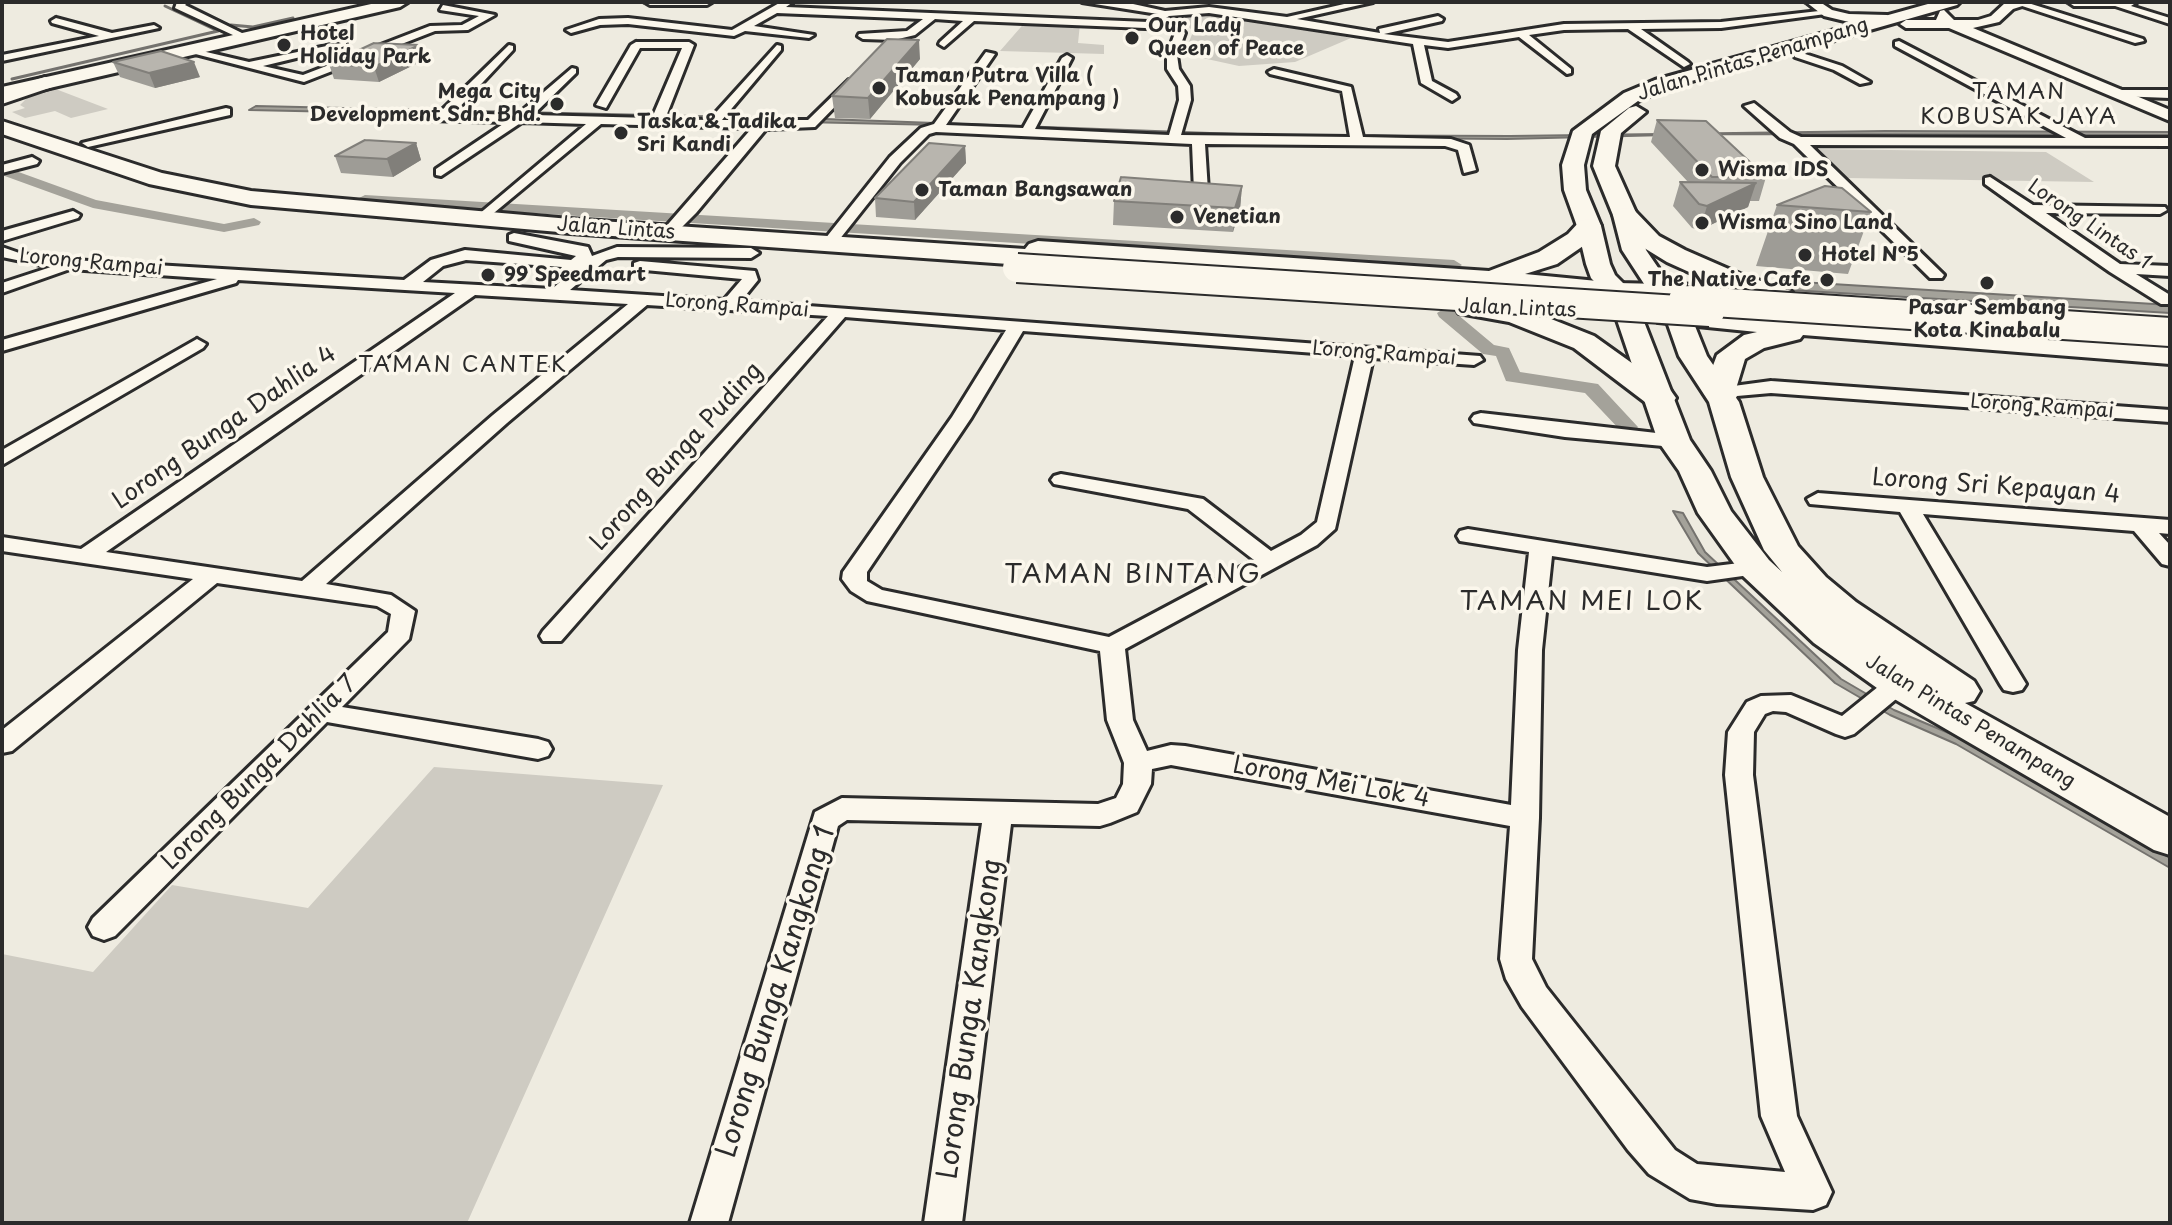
<!DOCTYPE html>
<meta charset="utf-8">
<style>
body{margin:0}
#map{position:relative;width:2172px;height:1225px;overflow:hidden;background:#eeebe0;font-family:"Playpen Sans",sans-serif}
canvas{display:block}
.frame{position:absolute;inset:0;border:4px solid #2b2b2b;pointer-events:none}
</style>
<div id="map">
<canvas width="2172" height="1225"></canvas>
<div class="frame"></div>
</div>
<script>
const g = document.querySelector('canvas').getContext('2d');
g.lineJoin = 'round';
function paint(path, color) { g.fillStyle = color; g.fill(path, 'evenodd'); }
const shape = rows => new Path2D(rows.map(r => 'M' + r).join(''));
function trace(path, color, width, dash) { g.strokeStyle = color; g.lineWidth = width; g.lineCap = dash ? 'butt' : 'round'; g.setLineDash(dash || []); g.stroke(path); }
function drawText(font, color, halo, rows, align = 'center') {
  g.font = font + ' "Playpen Sans",sans-serif'; g.lineWidth = 7; g.setLineDash([]); g.textBaseline = 'middle'; g.strokeStyle = halo; g.fillStyle = color; for (const [text, x, y, turn = 0] of rows) {
    g.save(); g.translate(x, y); g.rotate((+turn || 0) * Math.PI / 180); g.textAlign = isNaN(turn) ? turn : align; if (halo) g.strokeText(text, 0, 0); g.fillText(text, 0, 0); g.restore();
  }
}
paint(shape([
 [1202,13,1236,16,1351,38,1295,62,1239,66,1184,54,1193,32,1179,14],
 [1027,20,1080,24,1078,43,1104,45,1104,54,1000,51],
 [53,88,108,109,71,118,55,111,25,118,12,112,25,108,20,105,32,93],
 [1812,149,2046,152,2094,182,1847,178],
 [434,767,663,785,467,1223,2,1223,2,954,93,972,172,885,308,908]
]), '#cecbc2');
const water = shape([
 [256,106,825,119,1265,135,1510,136,1885,131,2170,132,2170,135,1707,134,1507,139,1259,137,1089,133,940,125,249,110,256,106],
 [1784,281,2170,305,2170,313,1790,290,1784,281],
 [1673,511,1683,513,1705,552,1841,679,1894,710,1963,739,2170,858,2170,868,1956,744,1890,715,1835,683,1698,553,1673,511]
]);
paint(water, '#a4a29a');
trace(water, '#74726e', 2);
trace(shape([
 [195,10,222,22],
 [231,25,253,27,293,18],
 [12,79,218,31,165,6]
]), '#74726e', 3);
paint(shape([
 [2,166,96,200,224,224,254,218,261,222,259,225,224,232,93,208,2,175,2,166],
 [365,195,1454,260,1462,265,1454,270,367,203,358,206,351,202,365,195],
 [1445,308,1451,309,1494,345,1509,348,1520,372,1598,384,1638,427,1635,431,1621,431,1585,393,1506,381,1496,356,1483,354,1439,317,1437,313,1445,308]
]), '#a4a29a');
const minor = shape([
 [177,2,188,2,185,5,244,34,235,36,175,8,177,2],
 [645,2,712,2,707,5,650,5,645,2],
 [781,2,793,2,786,7,1148,22,1158,14,1082,2,1124,2,1165,11,1209,7,1287,17,1353,2,1373,2,1297,19,1380,33,1379,29,1438,16,1443,19,1442,21,1384,34,1448,42,1564,24,1721,22,1828,10,1833,13,1721,28,1641,29,1688,62,1690,64,1684,67,1628,29,1564,30,1529,35,1571,69,1571,73,1567,74,1519,37,1448,48,1424,45,1432,81,1456,94,1458,97,1452,101,1421,83,1413,44,1209,13,1169,16,1160,22,1177,24,1185,33,1177,55,1179,69,1190,86,1191,100,1181,135,1350,137,1342,91,1270,74,1268,72,1274,69,1351,87,1363,137,1451,139,1469,145,1476,170,1464,173,1458,150,1445,146,1205,144,1208,191,1201,195,1194,191,1192,144,936,132,929,134,900,163,835,245,830,247,822,242,825,239,890,157,921,128,934,124,986,52,995,54,946,125,1023,128,1062,58,1067,55,1072,58,1035,129,1169,135,1179,100,1178,86,1167,69,1167,55,1175,33,1170,29,974,21,944,47,939,44,940,42,963,21,935,19,915,35,894,40,863,39,858,36,859,34,907,31,923,19,777,13,754,26,814,35,809,38,745,31,734,36,628,24,600,25,571,33,566,30,599,19,628,18,732,30,781,2],
 [2025,2,2143,39,2144,41,2135,43,2013,3,2025,2],
 [2118,2,2170,18,2170,24,2106,3,2118,2],
 [443,5,495,15,468,30,435,31,304,82,180,50,185,47,249,62,346,42,346,46,263,66,303,75,430,26,462,25,479,16,440,10,443,5],
 [56,18,112,33,154,25,159,28,2,61,2,55,99,36,52,23,51,21,56,18],
 [1899,41,2085,138,2170,138,2170,146,1810,145,1944,275,1942,278,1930,278,1794,144,1780,138,1744,106,1754,103,1790,132,1801,137,2066,138,1895,46,1895,42,1899,41],
 [636,42,689,42,694,45,665,119,709,120,777,45,781,46,781,50,722,120,808,120,849,80,859,82,815,127,766,129,696,213,673,236,668,238,663,236,663,230,752,128,601,124,483,222,478,221,478,215,586,124,522,122,441,176,436,175,436,169,506,122,391,119,385,115,391,111,439,113,509,45,513,46,513,50,454,113,517,115,572,68,576,69,576,73,533,115,652,118,682,48,640,48,606,108,596,105,631,45,636,42],
 [1799,52,1842,66,1870,82,1860,84,1834,70,1795,57,1795,53,1799,52],
 [2121,90,2170,90,2170,98,2117,96,2115,94,2121,90],
 [226,108,230,109,230,115,88,147,82,143,226,108],
 [32,157,39,161,37,164,2,173,2,165,32,157],
 [1990,177,2033,205,2165,207,2167,210,2160,214,2046,213,2120,264,2170,266,2170,276,2136,274,2170,295,2170,304,2161,304,2110,272,2024,212,1985,184,1985,178,1990,177],
 [73,211,80,215,78,218,2,241,2,231,73,211],
 [514,233,588,247,592,256,617,247,751,248,759,253,751,258,618,257,606,260,570,290,724,300,742,279,634,269,634,263,640,261,755,271,758,280,741,301,1480,356,1483,360,1474,365,1373,358,1335,529,1317,545,1125,649,1133,720,1147,751,1171,745,1185,746,1511,805,1518,650,1529,552,1460,541,1457,536,1460,531,1468,529,1707,567,1756,561,1764,563,1767,568,1764,573,1707,581,1552,556,1542,650,1539,818,1532,959,1546,987,1675,1150,1697,1164,1785,1172,1761,1116,1725,775,1728,732,1747,702,1761,696,1791,695,1842,716,1889,678,1898,676,1907,678,1911,684,1907,690,1854,734,1845,737,1836,734,1786,712,1773,711,1765,714,1754,732,1753,775,1797,1116,1832,1192,1826,1205,1813,1210,1717,1204,1690,1199,1649,1174,1628,1150,1522,1007,1506,979,1500,959,1510,826,1171,765,1152,769,1151,784,1137,812,1110,823,1100,826,1011,824,962,1223,924,1223,982,823,847,820,838,826,728,1223,690,1223,815,812,842,798,1098,804,1116,798,1123,784,1124,763,1107,720,1100,651,867,601,851,591,842,579,843,572,952,417,1006,330,845,317,561,641,543,641,540,636,543,631,828,316,647,305,507,423,326,584,391,595,415,611,409,639,342,707,538,739,548,742,552,749,548,756,538,759,327,722,115,936,104,940,93,936,88,927,93,918,388,632,391,614,377,606,217,583,12,751,2,753,2,730,193,579,2,551,2,537,81,549,455,293,238,280,236,283,2,351,2,340,217,279,70,269,2,293,2,283,51,267,2,257,2,247,22,254,73,260,404,280,431,260,465,250,571,260,576,256,509,241,509,235,514,233],
 [466,260,562,267,559,271,561,274,568,275,552,289,423,282,443,266,466,260],
 [475,295,628,304,493,415,302,581,106,552,475,295],
 [1023,331,1355,356,1317,522,1301,535,1271,551,1203,499,1061,474,1054,476,1051,480,1054,484,1188,509,1254,560,1109,637,882,590,867,581,867,572,971,418,1023,331],
 [197,339,206,344,203,348,2,465,2,450,197,339],
 [1771,381,2170,410,2170,422,1771,393,1737,396,1731,406,1724,408,1714,402,1720,390,1726,387,1771,381],
 [1481,413,1674,435,1684,441,1674,447,1565,437,1474,423,1471,419,1474,415,1481,413],
 [1818,493,2170,520,2170,534,2159,533,2170,545,2170,566,2162,564,2134,531,1923,514,2026,684,2022,690,2013,692,2004,690,2000,684,1900,512,1810,504,1807,499,1818,493]
]);
const tertiary = shape([
 [1806,2,1820,2,1832,10,1849,14,1887,15,1893,19,1887,23,1849,22,1824,16,1806,2],
 [2035,2,2013,9,1999,22,1973,28,2170,110,2170,121,1949,28,1906,28,1900,24,1906,20,1936,20,1940,11,1944,10,1954,20,1978,20,1991,16,2005,3,2035,2],
 [2068,2,2137,2,2131,6,2074,6,2068,2]
]);
const primary = shape([
 [380,2,408,2,400,7,2,99,2,87,380,2],
 [1935,2,1960,2,1957,5,1667,88,1638,101,1592,134,1584,165,1586,190,1601,226,1610,264,1615,275,1631,291,1641,314,1690,440,1711,471,1731,511,1769,560,1782,572,1764,550,1731,477,1709,402,1679,356,1665,316,1622,250,1613,215,1593,166,1601,131,1629,108,1636,106,1646,112,1621,133,1615,166,1637,215,1646,250,1691,316,1707,356,1739,402,1763,477,1798,546,1826,577,1856,602,1974,681,1980,691,1974,701,1965,703,2170,817,2170,855,2154,850,1884,693,1814,643,1743,576,1698,513,1679,471,1658,441,1615,314,1606,294,1591,278,1586,264,1577,226,1564,190,1562,165,1573,131,1624,93,1655,80,1935,2]
]);
const trunk = shape([
 [45,77,52,79,55,83,52,87,2,104,2,91,45,77],
 [2,121,162,173,251,191,570,219,1025,249,1029,244,1038,241,1489,271,1539,252,1568,234,1580,221,1589,219,1598,221,1601,226,1586,244,1557,264,1525,274,1618,283,1704,285,1714,287,1718,293,1714,299,1704,301,1618,299,1449,283,1078,259,1074,266,1065,268,570,233,251,205,149,184,2,134,2,121],
 [1625,208,1634,210,1659,236,1685,250,1740,274,1791,291,1795,297,1791,303,1781,305,1771,303,1720,286,1667,262,1641,246,1616,220,1613,215,1616,210,1625,208],
 [1469,299,1526,309,1594,336,1671,391,1676,398,1671,405,1660,407,1649,405,1574,348,1509,322,1459,313,1455,307,1459,301,1469,299],
 [1668,307,2170,346,2170,364,1803,335,1800,339,1764,348,1745,359,1735,392,1730,399,1719,401,1708,399,1703,392,1717,355,1744,335,1757,332,1658,322,1654,316,1658,310,1668,307]
]);
trace(minor, '#2b2b2b', 6);
trace(tertiary, '#2b2b2b', 6);
trace(primary, '#2b2b2b', 6);
trace(trunk, '#2b2b2b', 6);
paint(minor, '#fbf7ec');
paint(tertiary, '#fbf7ec');
paint(primary, '#fbf7ec');
paint(trunk, '#fbf7ec');
const trunkBridge = shape([
 [1017,268,1710,312],
 [1683,300,2170,332]
]);
trace(trunkBridge, '#2b2b2b', 32, []);
trace(trunkBridge, '#fbf7ec', 28);
paint(shape([
 [920,59,870,119,835,118,832,96],
 [424,60,379,82,334,79,329,64],
 [113,62,200,77,155,88,120,77],
 [1657,120,1766,177,1759,201,1750,201,1748,207,1700,230,1692,228,1673,206,1680,182,1688,182,1651,142],
 [416,143,421,160,393,177,341,173,335,156],
 [965,146,966,163,915,220,876,217,875,198],
 [1121,177,1242,186,1240,209,1233,232,1113,225,1114,201],
 [1777,205,1871,212,1848,274,1756,266]
]), '#9e9c96');
paint(shape([
 [919,40,920,59,870,119,868,98],
 [419,45,424,60,379,82,374,67],
 [194,62,200,77,155,88,149,73],
 [416,143,421,160,393,177,387,159],
 [965,146,966,163,915,220,914,202],
 [1756,183,1748,207,1700,230,1707,206],
 [1242,186,1240,209,1233,232,1235,208]
]), '#817f7a');
const building = shape([
 [887,39,919,40,868,98,832,96,887,39],
 [374,43,419,45,374,67,329,64,374,43],
 [161,51,194,62,149,73,113,62,161,51],
 [1657,120,1706,121,1766,177,1712,177,1657,120],
 [365,140,416,143,387,159,335,156,365,140],
 [929,143,965,146,914,202,875,198,929,143],
 [1121,177,1242,186,1235,208,1114,201,1121,177],
 [1680,182,1756,183,1707,206,1699,204,1680,182],
 [1825,186,1842,188,1871,212,1777,205,1825,186]
]);
paint(building, '#b8b5ae');
trace(building, '#817f7a', 2);
for (const [x, y, r, color] of [
 [1132,38,8,"#2b2b2b"],
 [284,45,8,"#2b2b2b"],
 [879,88,8,"#2b2b2b"],
 [557,104,8,"#2b2b2b"],
 [621,133,8,"#2b2b2b"],
 [1702,170,8,"#2b2b2b"],
 [922,190,8,"#2b2b2b"],
 [1177,217,8,"#2b2b2b"],
 [1702,223,8,"#2b2b2b"],
 [1805,255,8,"#2b2b2b"],
 [488,275,8,"#2b2b2b"],
 [1827,280,8,"#2b2b2b"],
 [1987,283,8,"#2b2b2b"]
]) { const dot = new Path2D(); dot.arc(x, y, r, 0, 2 * Math.PI); g.fillStyle = color; g.fill(dot); trace(dot, '#fbf7ec', 3); }
drawText('bold 20px', '#2b2b2b', '#fbf7ec', [
 ["Our Lady",1148,26],
 ["Queen of Peace",1148,49],
 ["Hotel",300,34],
 ["Holiday Park",300,57],
 ["Taman Putra Villa (",895,76],
 ["Kobusak Penampang )",895,99],
 ["Mega City",541,92,"right"],
 ["Development Sdn. Bhd.",541,115,"right"],
 ["Taska & Tadika",637,122],
 ["Sri Kandi",637,145],
 ["Wisma IDS",1718,170],
 ["Taman Bangsawan",938,190],
 ["Venetian",1193,217],
 ["Wisma Sino Land",1718,223],
 ["Hotel N°5",1821,255],
 ["99 Speedmart",504,275],
 ["The Native Cafe",1811,280,"right"],
 ["Pasar Sembang",1987,308,"center"],
 ["Kota Kinabalu",1987,331,"center"]
], 'left');
drawText('20px', '#2b2b2b', '#fbf7ec', [
 ["Jalan Pintas Penampang",1753,60,-17],
 ["Lorong Lintas 1",2089,225,34],
 ["Jalan Lintas",616,229,4],
 ["Lorong Rampai",91,263,5],
 ["Lorong Rampai",737,306,4],
 ["Jalan Lintas",1517,309,2],
 ["Lorong Rampai",1384,354,4],
 ["Lorong Rampai",2042,407,4],
 ["Jalan Pintas Penampang",1970,722,31]
]);
g.letterSpacing = '2px';
drawText('22px', '#2b2b2b', '#fbf7ec', [
 ["TAMAN",2019,93],
 ["KOBUSAK JAYA",2019,118],
 ["TAMAN CANTEK",463,366]
]);
g.letterSpacing = '0px';
drawText('24px', '#2b2b2b', '#fbf7ec', [
 ["Lorong Bunga Dahlia 4",225,428,-35],
 ["Lorong Bunga Puding",677,457,-48],
 ["Lorong Sri Kepayan 4",1996,487,4],
 ["Lorong Bunga Dahlia 7",260,773,-45],
 ["Lorong Mei Lok 4",1331,783,10]
]);
g.letterSpacing = '2px';
drawText('26px', '#2b2b2b', '#fbf7ec', [
 ["TAMAN BINTANG",1133,576],
 ["TAMAN MEI LOK",1582,603]
]);
g.letterSpacing = '0px';
drawText('28px', '#2b2b2b', '#fbf7ec', [
 ["Lorong Bunga Kangkong 1",777,992,-73],
 ["Lorong Bunga Kangkong",971,1019,-82]
]);
</script>
